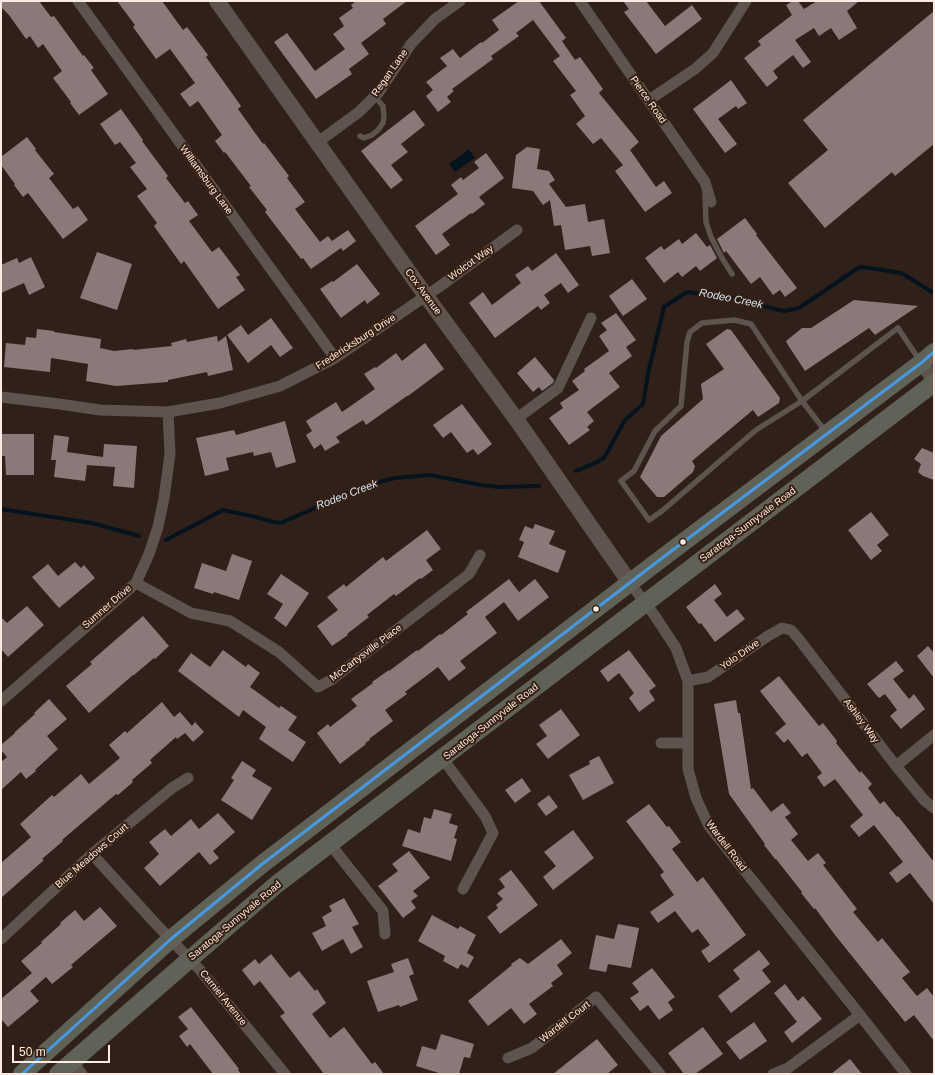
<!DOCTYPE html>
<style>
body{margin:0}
#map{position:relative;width:935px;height:1075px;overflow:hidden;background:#2f2119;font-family:Arial,sans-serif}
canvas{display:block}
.frame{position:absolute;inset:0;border:2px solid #fcebe2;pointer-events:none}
.scale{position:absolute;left:12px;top:1045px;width:98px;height:18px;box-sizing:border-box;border:2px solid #fcebe2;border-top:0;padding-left:5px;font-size:12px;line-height:14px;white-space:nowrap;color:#fcebe2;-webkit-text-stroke:3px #371f11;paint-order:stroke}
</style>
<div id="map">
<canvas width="935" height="1075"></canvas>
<div class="frame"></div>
<div class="scale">50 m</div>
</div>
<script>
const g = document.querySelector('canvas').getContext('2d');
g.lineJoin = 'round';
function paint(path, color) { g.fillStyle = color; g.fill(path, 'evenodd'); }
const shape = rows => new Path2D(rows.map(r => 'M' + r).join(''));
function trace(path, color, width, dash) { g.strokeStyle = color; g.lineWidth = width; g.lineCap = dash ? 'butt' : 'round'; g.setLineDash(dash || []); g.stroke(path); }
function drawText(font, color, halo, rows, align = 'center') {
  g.font = font + ' Arial,sans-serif'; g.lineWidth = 4; g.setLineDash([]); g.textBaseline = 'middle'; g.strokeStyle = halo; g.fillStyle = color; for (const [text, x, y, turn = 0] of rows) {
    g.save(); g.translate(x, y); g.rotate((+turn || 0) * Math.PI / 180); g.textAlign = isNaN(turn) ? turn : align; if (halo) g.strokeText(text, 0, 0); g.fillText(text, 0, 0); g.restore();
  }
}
paint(shape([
 [469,149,475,158,455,172,449,164]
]), '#04131d');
trace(shape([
 [576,471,597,462,604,458,625,420,643,404,649,369,664,307,687,292,738,299,754,304,784,311,799,308,858,268,863,267,901,273,908,277,934,293],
 [1,509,92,523,139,536],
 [166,540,223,510,256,517,273,522,281,523,367,485,395,478,430,475,481,485,499,487,539,486]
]), '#04131d', 4);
paint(shape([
 [1,1,39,1,51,17,54,16,83,56,84,55,94,68,91,70,108,94,79,115,70,103,71,102,53,78,62,71,43,44,38,48,30,36,26,39,9,15,1,7],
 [117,1,162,1,183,30,187,27,208,55,206,57,241,106,238,109,263,144,264,143,289,176,287,178,305,202,295,209,320,242,328,236,332,241,348,230,356,241,343,251,341,248,311,269,303,258,301,259,265,212,267,210,249,187,251,186,225,152,224,153,215,141,222,135,198,101,190,107,180,94,195,83,170,49,156,59,133,27,135,25],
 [356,1,407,1,383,19,386,24,361,43,369,54,349,69,352,74,316,99,274,42,287,33,315,71,345,49,333,34,344,26,339,18,353,8,351,5],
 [519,1,539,1,566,38,562,41,575,60,580,57,603,89,599,93,639,142,630,150,656,187,664,181,672,193,645,212,615,171,623,165,601,138,593,144,576,124,585,116,570,95,576,91,553,61,560,56,533,20,516,33,519,36,491,56,493,59,452,89,454,91,447,97,451,102,438,112,426,96,433,90,426,82,447,66,440,58,453,49,460,58,481,42,482,43,499,30,492,20],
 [623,1,646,1,665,26,692,5,702,19,656,54,624,12,629,9],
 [793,1,798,1,804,9,817,1,859,1,847,11,857,28,839,40,831,28,819,36,814,28,795,40,811,62,803,68,793,55,773,71,778,78,767,87,744,58,761,45,758,41,792,15,786,5],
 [934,11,934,144,895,176,892,172,825,228,788,183,828,150,803,120],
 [731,80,747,103,738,109,736,106,718,119,737,144,725,153,693,109],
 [121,109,143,140,142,141,168,176,166,178,185,203,188,201,198,215,189,221,212,252,219,247,240,275,236,277,245,290,218,309,184,261,181,264,154,226,157,223,137,196,147,189,130,167,136,163,120,142,115,145,100,124],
 [414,110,425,125,401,144,408,152,391,165,403,180,391,189,361,151],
 [27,137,36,149,35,150,54,174,49,178,73,209,78,206,88,220,63,239,28,193,23,197,14,185,15,184,1,165,1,157],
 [527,147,540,149,537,169,549,171,555,180,549,184,566,207,585,204,588,222,604,219,610,253,592,256,590,246,565,250,561,225,554,226,550,200,543,205,533,191,512,188,516,155],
 [486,153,504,178,479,197,485,204,472,214,471,213,442,234,450,245,436,255,415,226,458,194,451,185,461,177,463,180,479,168,474,162],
 [745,218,757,234,756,235,797,288,785,297,780,290,773,295,760,277,751,284,726,251,724,253,717,239],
 [696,233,707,247,710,245,717,258,700,271,696,266,682,277,678,272,664,283,645,258,661,246,664,250,679,239,682,244],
 [97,252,132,264,117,310,80,298],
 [556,253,579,285,568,293,561,283,544,295,550,303,541,310,538,306,495,338,469,303,483,292,492,305,521,283,515,275,528,266,532,271],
 [31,257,45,287,29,295,24,283,1,293,1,265,17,258,19,263],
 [357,264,380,294,367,304,365,300,341,318,320,289,332,281,333,282],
 [632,279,647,299,623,316,609,296],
 [854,300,918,306,875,335,869,328,805,371,788,345,786,341,802,328,811,328],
 [616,313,636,340,626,347,632,356,609,373,620,387,587,412,594,421,587,427,590,430,569,445,549,418,563,408,560,403,579,390,572,381,585,371,584,369,609,351,599,336,607,330,601,323],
 [271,318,293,348,280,357,271,345,248,363,227,335,241,325,248,335],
 [37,329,54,331,54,332,101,339,100,348,114,351,133,349,133,350,172,346,171,343,186,339,187,342,217,336,218,342,226,336,233,370,208,376,207,372,168,380,168,382,116,386,86,381,88,364,51,358,50,372,4,367,6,343,25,345,26,337,36,338],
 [727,329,731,330,780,398,779,403,758,417,753,410,692,461,695,466,693,472,664,497,657,497,640,477,661,436,703,399,701,384,724,369,706,344],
 [425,343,444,369,408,396,407,396,366,425,363,420,336,437,340,442,325,451,321,444,314,449,306,435,312,431,306,421,336,402,342,412,375,389,364,374,375,367,376,368,396,353,402,361],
 [535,357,554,380,553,383,542,391,539,387,533,392,517,373],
 [462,404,492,444,478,455,473,449,467,453,451,432,443,438,433,425],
 [285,421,296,462,276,468,271,452,254,456,253,452,226,458,229,470,205,476,196,438,234,430,236,435],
 [1,434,34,434,34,475,6,475,5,456,1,456],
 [54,435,69,437,67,452,103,457,104,444,137,446,134,488,113,486,115,467,87,465,85,481,54,477,56,460,51,460],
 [922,448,934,453,934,480,923,476,918,472,921,464,914,459],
 [871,512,889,535,877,545,882,551,871,560,848,530],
 [535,524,555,531,549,544,566,551,558,573,518,557,524,542,519,540,525,526,533,529],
 [427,530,441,549,426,560,433,570,421,579,420,578,396,596,394,594,367,615,369,617,347,634,348,635,332,646,317,626,338,610,327,597,344,584,346,587,383,557,386,561],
 [232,554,252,561,239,600,214,592,213,594,194,588,202,563,226,571],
 [75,562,81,568,84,565,95,578,59,608,32,577,48,564,58,576],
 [281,574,309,593,286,627,274,618,283,604,267,594],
 [509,579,519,592,535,579,549,597,518,621,504,602,485,617,497,633,460,661,466,668,449,681,438,667,405,692,407,694,385,710,393,721,369,739,370,740,365,743,366,744,340,764,317,733,328,724,330,727,357,706,351,699,373,683,372,682,389,670,389,671,417,650,418,651,440,634,441,635,468,614,466,612],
 [715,584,722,594,714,600,727,617,737,609,745,619,715,642,701,623,699,624,686,607],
 [27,606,44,625,8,657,1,649,1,617,7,623],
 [143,616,169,646,155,659,154,658,134,675,133,675,89,713,66,686,92,664,90,662],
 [928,646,934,653,934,678,917,656],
 [223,650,246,667,248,664,260,673,250,687,279,708,281,706,297,717,288,730,306,742,293,762,259,739,266,727,243,710,239,717,178,671,191,653,210,667],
 [629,650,656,686,649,691,655,700,639,712,629,698,634,693,619,673,608,682,600,671],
 [896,661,904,671,893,679,909,699,914,694,925,709,901,729,890,716,897,710,885,694,879,698,867,684],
 [779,676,819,726,823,723,837,741,836,743,860,773,861,771,872,784,868,788,880,804,884,801,897,817,898,816,934,862,934,904,910,873,897,883,889,873,903,862,874,825,859,837,850,826,863,815,835,779,824,787,817,777,822,773,807,753,802,757,788,739,784,743,775,733,786,724,760,691],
 [49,699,67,719,47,736,58,749,35,770,36,771,26,779,21,772,1,790,1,762,7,757,1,750,1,745,15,733,15,732,35,714,34,713],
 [736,700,738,713,740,713,751,789,753,788,771,812,783,803,791,813,785,817,798,834,791,840,808,861,818,853,826,863,823,865,857,909,853,912,878,942,882,938,910,972,902,978,917,996,927,988,934,997,934,1041,914,1015,905,1022,835,935,815,908,814,909,801,893,802,892,776,859,775,859,764,845,765,844,729,794,714,704],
 [162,702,174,717,180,712,192,726,195,722,204,732,193,742,185,733,177,739,176,737,150,760,152,763,132,780,133,782,118,795,116,794,62,840,63,841,42,859,44,860,1,898,1,863,31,837,20,824,52,795,54,797,81,774,89,784,120,758,109,745,125,731,127,733],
 [561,709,580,735,548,759,536,744,547,736,539,725],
 [599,756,614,783,583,800,569,775,590,764,589,761],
 [242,761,256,770,252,776,272,788,252,820,221,800,234,780,231,778],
 [522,778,531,791,515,803,505,790],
 [549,795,558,807,546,816,537,804],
 [649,804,667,827,669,826,681,842,672,849,697,882,703,877,746,935,709,963,701,951,710,945,698,929,692,933,675,911,658,923,650,912,674,895,660,875,664,872,626,821],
 [434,809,452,814,449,823,458,826,454,838,457,839,451,861,402,846,408,829,420,833,424,817,431,819],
 [218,813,235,832,213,851,219,858,210,865,199,852,160,886,144,868,159,854,149,842,165,829,171,836,191,819,199,829],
 [573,830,594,858,553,890,543,877,556,866,544,852],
 [409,851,430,878,413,891,418,896,411,901,416,908,403,918,378,886,398,871,392,864],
 [511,870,538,905,500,934,487,917,498,908,496,905,503,899,497,893,505,887,499,879],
 [344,898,359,924,352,927,363,947,351,954,343,939,322,951,312,933,326,926,322,917,332,911,329,906],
 [100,907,117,926,71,965,73,967,52,984,46,977,30,991,39,1001,8,1027,1,1019,1,999,32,973,21,961,42,943,41,942,61,924,60,923,75,910,84,921],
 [432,915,458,929,460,926,476,935,467,953,474,957,468,968,461,964,458,969,443,961,445,956,418,941],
 [618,924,639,928,631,968,608,964,606,972,589,969,596,935,614,939],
 [561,939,572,953,557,965,563,974,551,983,553,986,529,1004,537,1014,524,1024,511,1008,488,1026,468,1001,512,965,511,964,520,958,528,964],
 [759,950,770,964,762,970,771,982,731,1013,718,996,740,979,733,970],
 [271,954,290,978,299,971,315,991,317,989,326,1003,312,1014,330,1038,344,1027,372,1064,375,1062,384,1074,324,1074,280,1016,285,1013,260,981,254,986,242,970,255,959,259,964],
 [408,958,414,974,409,976,418,1000,400,1007,399,1005,378,1012,367,981,394,972,391,964],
 [652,968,675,997,668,1002,673,1010,659,1020,648,1005,640,1011,630,998,639,992,632,983],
 [785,984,798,1001,803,996,822,1019,792,1043,784,1032,797,1022,774,993],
 [191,1007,239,1069,238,1070,241,1074,213,1074,190,1044,187,1047,179,1036,188,1029,178,1017],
 [754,1022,767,1041,740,1060,726,1042],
 [703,1027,723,1054,695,1074,684,1074,668,1053],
 [441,1034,474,1044,470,1058,464,1057,459,1074,442,1074,416,1066,422,1046,436,1050],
 [597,1039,618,1065,607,1074,553,1074],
 [850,1059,862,1074,831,1074]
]), '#897a79');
trace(shape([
 [360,136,364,138,372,135,378,130,383,123,384,116,383,106,374,96],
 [705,195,706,222,711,237,722,258,732,274],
 [826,432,802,401,751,324,734,320,702,323,690,332,687,342,681,406,655,431,634,471,621,481,649,520,662,511,756,430,802,401,898,328,920,361]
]), '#5e534d', 5.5);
trace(shape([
 [78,1,335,358],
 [580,1,705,182,711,202],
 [649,100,695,69,713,53,746,1],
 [318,142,359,112,379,92,411,44,435,19,460,1],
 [1,397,59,404,100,410,168,412,220,403,280,386,335,358,439,287,517,230],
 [516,419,558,388,591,318],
 [136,583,191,613,230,621,279,652,318,687,331,680,469,574,480,555],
 [630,583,655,616,676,648,688,681,688,769,696,798,709,826,860,1015,906,1074],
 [688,681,708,677,768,636,782,628,791,630,798,638,896,766,924,800,934,808],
 [1,701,136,583,149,554,158,527,164,498,170,454,168,412],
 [661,743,688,743],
 [443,759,485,816,493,833,463,889],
 [896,766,934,735],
 [330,844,383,911,385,934],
 [92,854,155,923,200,970,285,1074],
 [1,939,92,854,172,788,188,778],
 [508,1058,532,1048,596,997,660,1074],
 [72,1062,82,1074],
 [773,1074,788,1068,860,1015]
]), '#5e534d', 11);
trace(shape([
 [921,363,934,380]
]), '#5e534d', 14);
trace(shape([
 [217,1,426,296,516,419,630,583]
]), '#5e534d', 16);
trace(shape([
 [22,1074,171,939,261,865,653,565,921,363,934,352],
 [58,1074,190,959,277,884,934,383]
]), '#616257', 18);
trace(shape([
 [22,1074,171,939,261,865,653,565,921,363,934,352]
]), '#4699e1', 3);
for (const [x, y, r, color] of [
 [683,542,3.5,"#fcebe2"],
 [596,609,3.5,"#fcebe2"]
]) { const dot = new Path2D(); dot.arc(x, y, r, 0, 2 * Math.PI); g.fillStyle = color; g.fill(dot); trace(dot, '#371f11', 1.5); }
drawText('10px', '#fcebe2', '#371f11', [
 ["Regan Lane",390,73,-55],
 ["Pierce Road",648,100,55],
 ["Williamsburg Lane",206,180,54],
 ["Wolcot Way",471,263,-36],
 ["Cox Avenue",423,292,54],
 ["Fredericksburg Drive",356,342,-33],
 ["Saratoga-Sunnyvale Road",748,525,-37],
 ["Sumner Drive",107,607,-41],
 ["McCartysville Place",366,653,-37],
 ["Yolo Drive",740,655,-35],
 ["Ashley Way",861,721,53],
 ["Saratoga-Sunnyvale Road",491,722,-38],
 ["Wardell Road",726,846,53],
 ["Blue Meadows Court",92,856,-41],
 ["Saratoga-Sunnyvale Road",235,921,-40],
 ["Carniel Avenue",223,998,51],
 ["Wardell Court",565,1022,-38]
]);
drawText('italic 11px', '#cce6f7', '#371f11', [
 ["Rodeo Creek",731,299,11],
 ["Rodeo Creek",347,495,-21]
]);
</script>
